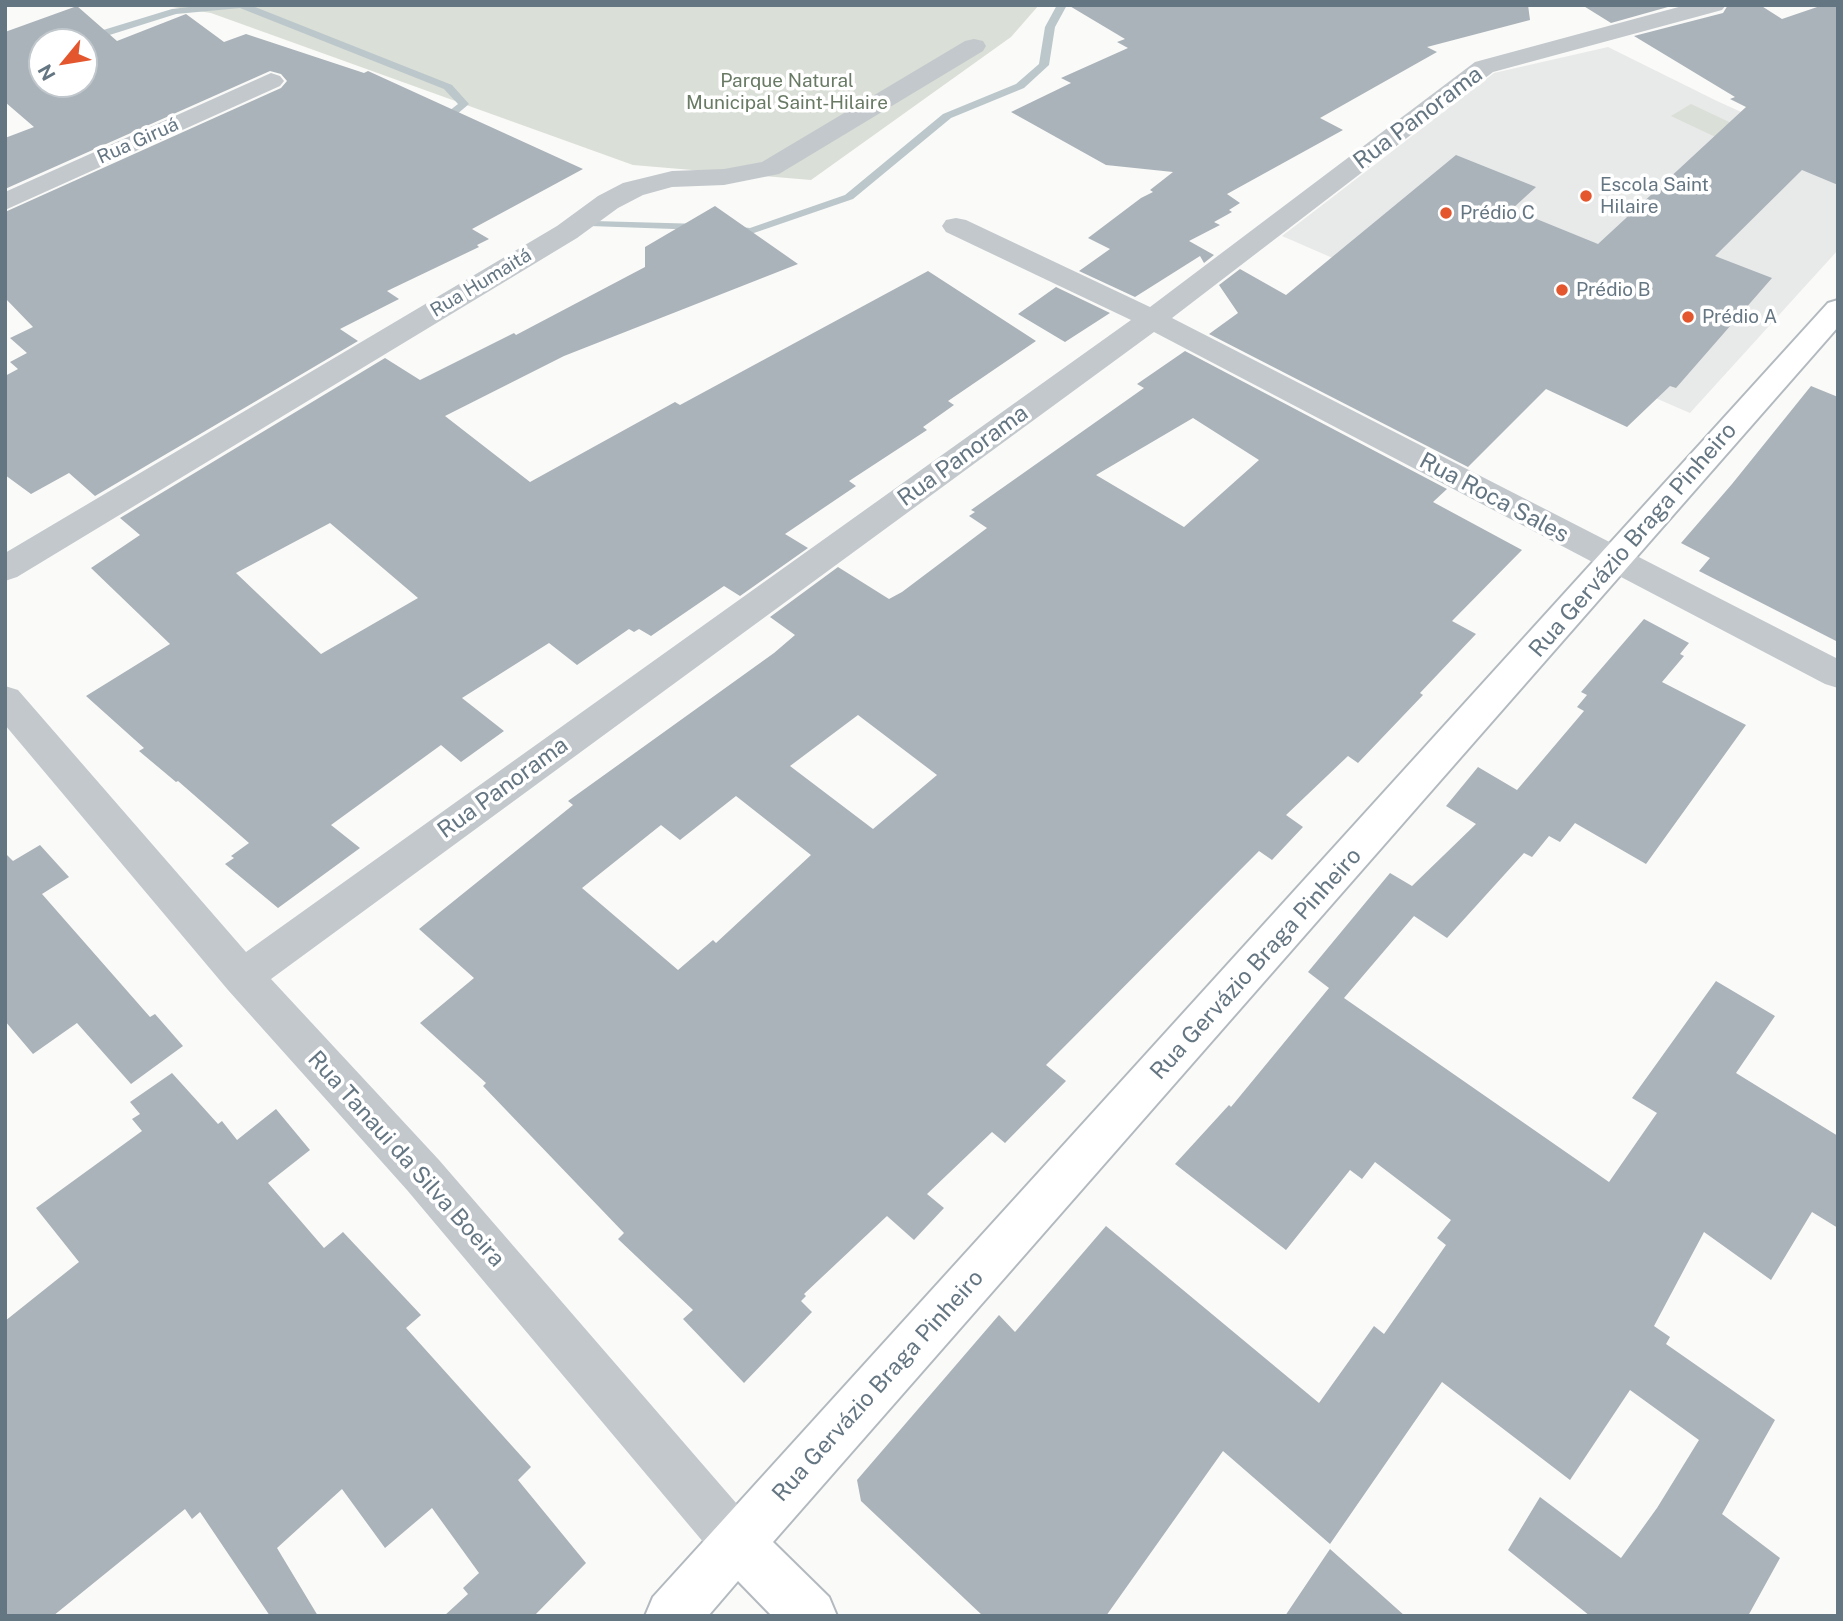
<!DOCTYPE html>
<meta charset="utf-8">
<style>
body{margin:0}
#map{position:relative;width:1843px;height:1621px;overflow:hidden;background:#fafaf8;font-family:"Public Sans",sans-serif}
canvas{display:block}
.frame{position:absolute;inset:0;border:7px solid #657683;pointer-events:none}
.north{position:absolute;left:28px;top:28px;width:70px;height:70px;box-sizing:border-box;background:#fff;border:2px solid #c1c8cd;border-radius:50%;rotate:240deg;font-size:19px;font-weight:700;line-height:28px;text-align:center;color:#657683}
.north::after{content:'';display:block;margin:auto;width:24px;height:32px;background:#e4572e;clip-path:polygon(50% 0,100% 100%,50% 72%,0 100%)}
</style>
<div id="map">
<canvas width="1843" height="1621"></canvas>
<div class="frame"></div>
<div class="north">N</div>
</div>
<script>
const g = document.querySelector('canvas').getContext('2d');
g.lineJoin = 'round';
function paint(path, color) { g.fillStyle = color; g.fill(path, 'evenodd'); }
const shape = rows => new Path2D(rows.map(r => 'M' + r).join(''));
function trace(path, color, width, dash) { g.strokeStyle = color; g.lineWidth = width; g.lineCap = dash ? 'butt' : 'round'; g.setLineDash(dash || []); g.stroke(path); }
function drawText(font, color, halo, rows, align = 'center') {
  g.font = font + ' "Public Sans",sans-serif'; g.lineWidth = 7; g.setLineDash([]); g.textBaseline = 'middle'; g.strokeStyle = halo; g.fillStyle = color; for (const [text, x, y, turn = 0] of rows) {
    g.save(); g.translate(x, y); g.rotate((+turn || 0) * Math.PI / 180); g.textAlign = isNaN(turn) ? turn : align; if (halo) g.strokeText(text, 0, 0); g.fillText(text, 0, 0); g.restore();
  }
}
paint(shape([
 [1608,47,1717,101,1838,156,1838,250,1690,413,1282,236,1494,73]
]), '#e8e9e9');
paint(shape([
 [160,5,1039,5,1011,37,811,180,633,165,211,13],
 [1691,104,1763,138,1743,150,1671,116]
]), '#dadfd7');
paint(shape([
 [206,5,250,5,452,85,469,104,443,126,435,126,435,122,458,104,444,89,240,8,176,14,100,38,83,42,64,42,172,9,206,5],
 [1057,5,1067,5,1055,27,1049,65,1024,88,951,118,853,199,751,234,731,232,725,229,731,226,750,228,845,195,943,114,1016,84,1039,64,1045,27,1057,5],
 [594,221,702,224,708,227,702,230,590,226,588,224,594,221]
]), '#bbc7cb');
paint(shape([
 [1068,5,1528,5,1530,20,1427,47,1437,52,1320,118,1343,130,1227,194,1240,203,1229,210,1232,212,1214,222,1220,225,1189,241,1214,255,1204,263,1200,256,1135,297,1079,271,1110,249,1088,238,1141,198,1153,192,1150,190,1173,172,1106,165,1011,112,1071,83,1061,78,1128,48,1117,42,1125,39],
 [1582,5,1675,5,1611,23],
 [1728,5,1760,5,1782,19,1823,5,1838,5,1838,185,1802,170,1715,256,1772,278,1676,388,1670,386,1627,427,1546,389,1468,467,1209,334,1238,313,1219,285,1240,269,1286,295,1456,155,1536,187,1512,209,1598,244,1746,107,1730,99,1735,97,1634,36,1723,13],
 [77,6,117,41,186,14,224,42,246,34,364,73,368,71,583,169,472,229,489,239,477,245,479,247,387,291,399,299,340,329,358,341,95,496,69,473,31,494,5,475,5,376,18,369,10,362,27,353,10,338,33,327,5,298,5,212,281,88,287,81,281,74,270,71,5,189,5,138,34,127,5,102,5,32],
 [42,42,84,42,84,84,42,84],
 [715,206,798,264,564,356,445,416,530,482,675,402,680,405,928,271,1036,341,948,401,954,405,923,427,927,430,849,481,856,486,785,534,808,548,740,596,724,586,651,636,639,629,634,632,629,629,577,665,549,643,462,698,504,731,461,762,441,745,331,825,360,848,278,908,225,864,234,858,231,856,249,843,178,781,176,782,139,751,144,748,86,696,170,644,91,568,140,535,120,518,385,358,420,380,514,333,516,335,645,267,645,247],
 [330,523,418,598,321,654,236,573],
 [1056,287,1110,313,1065,342,1018,314],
 [1185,351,1447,489,1433,502,1522,550,1452,621,1476,634,1420,693,1423,695,1358,763,1348,756,1286,815,1303,827,1272,860,1259,851,1046,1065,1066,1081,1005,1143,992,1132,927,1194,944,1208,914,1240,887,1216,804,1294,806,1296,801,1301,812,1312,744,1383,683,1319,693,1310,618,1239,624,1233,483,1086,486,1083,420,1023,474,978,419,929,573,805,568,801,774,653,795,635,770,617,838,567,889,599,902,592,987,528,969,516,975,512,971,510,1144,388,1137,384],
 [1193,418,1259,460,1184,527,1096,475],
 [858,715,937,775,873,829,790,766],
 [736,796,811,855,716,943,713,940,678,970,582,888,661,825,680,840],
 [1811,386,1838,397,1838,642,1699,571,1710,558,1681,543,1732,484],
 [1644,619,1689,643,1680,654,1684,656,1662,682,1746,725,1646,864,1575,823,1560,842,1549,836,1532,857,1524,853,1447,938,1414,916,1344,998,1609,1182,1657,1113,1632,1098,1716,981,1775,1016,1736,1073,1838,1136,1838,1228,1812,1212,1771,1280,1704,1232,1654,1326,1670,1337,1666,1344,1775,1420,1722,1514,1780,1558,1748,1616,1590,1616,1508,1550,1540,1497,1621,1558,1657,1508,1699,1440,1630,1390,1570,1480,1442,1382,1330,1544,1223,1451,1106,1616,983,1616,861,1501,857,1480,999,1315,1015,1332,1106,1226,1319,1403,1374,1326,1384,1334,1446,1245,1437,1238,1451,1220,1375,1162,1362,1179,1350,1170,1286,1250,1175,1164,1229,1105,1231,1107,1329,988,1308,972,1390,873,1412,886,1476,824,1446,806,1478,767,1517,790,1584,711,1577,707,1587,695,1581,692],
 [40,845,69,877,42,894,150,1017,155,1014,183,1046,131,1084,77,1023,33,1054,5,1021,5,853,13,861],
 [172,1073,218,1124,222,1121,237,1140,276,1109,310,1150,268,1183,324,1248,343,1232,421,1315,406,1328,531,1467,518,1480,586,1563,534,1616,444,1616,468,1594,463,1588,479,1573,432,1508,385,1548,342,1489,277,1548,318,1616,270,1616,200,1512,192,1519,185,1509,53,1616,5,1616,5,1321,79,1262,36,1208,142,1131,132,1119,140,1114,130,1102],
 [1330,1549,1405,1616,1285,1616]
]), '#aab3b9');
const secondary = shape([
 [1838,300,1838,327,773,1542,829,1597,837,1616,772,1616,738,1581,708,1616,645,1616,653,1597,1828,303,1838,300]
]);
trace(secondary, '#b3babf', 4);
paint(shape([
 [1686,5,1726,5,1722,10,1493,72,1172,318,1838,659,1838,688,1825,684,1154,332,271,979,439,1160,756,1526,764,1544,756,1562,738,1570,720,1562,407,1190,228,990,5,725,5,686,18,690,246,952,1131,320,946,232,942,226,946,220,956,218,966,220,1150,307,1475,62,1686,5],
 [974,39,983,41,986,46,983,51,779,174,724,185,672,187,643,195,618,208,577,238,17,577,5,581,5,553,557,226,598,196,623,183,672,171,724,169,762,162,965,41,974,39],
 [271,73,280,76,284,81,280,86,5,210,5,192,271,73]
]), '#c3c8cc');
paint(secondary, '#fff');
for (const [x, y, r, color] of [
 [1586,196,7,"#e4572e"],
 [1446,213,7,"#e4572e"],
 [1562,290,7,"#e4572e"],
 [1688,317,7,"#e4572e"]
]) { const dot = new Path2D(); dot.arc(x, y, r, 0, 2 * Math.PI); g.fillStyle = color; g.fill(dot); trace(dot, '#fff', 2.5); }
drawText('19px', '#687a64', '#fff', [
 ["Parque Natural",787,81],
 ["Municipal Saint-Hilaire",787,103]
]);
drawText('19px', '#657683', '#fff', [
 ["Rua Giruá",138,141,-24],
 ["Rua Humaitá",481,283,-31]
]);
drawText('19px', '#657683', '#fff', [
 ["Escola Saint",1600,185],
 ["Hilaire",1600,207],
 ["Prédio C",1460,213],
 ["Prédio B",1576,290],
 ["Prédio A",1702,317]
], 'left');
drawText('23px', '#657683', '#fff', [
 ["Rua Panorama",1418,118,-37],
 ["Rua Panorama",963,456,-36],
 ["Rua Roca Sales",1494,498,28],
 ["Rua Gervázio Braga Pinheiro",1633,540,-49],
 ["Rua Panorama",503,788,-36],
 ["Rua Gervázio Braga Pinheiro",1256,964,-48],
 ["Rua Tanaui da Silva Boeira",406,1159,48],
 ["Rua Gervázio Braga Pinheiro",878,1386,-48]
]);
</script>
